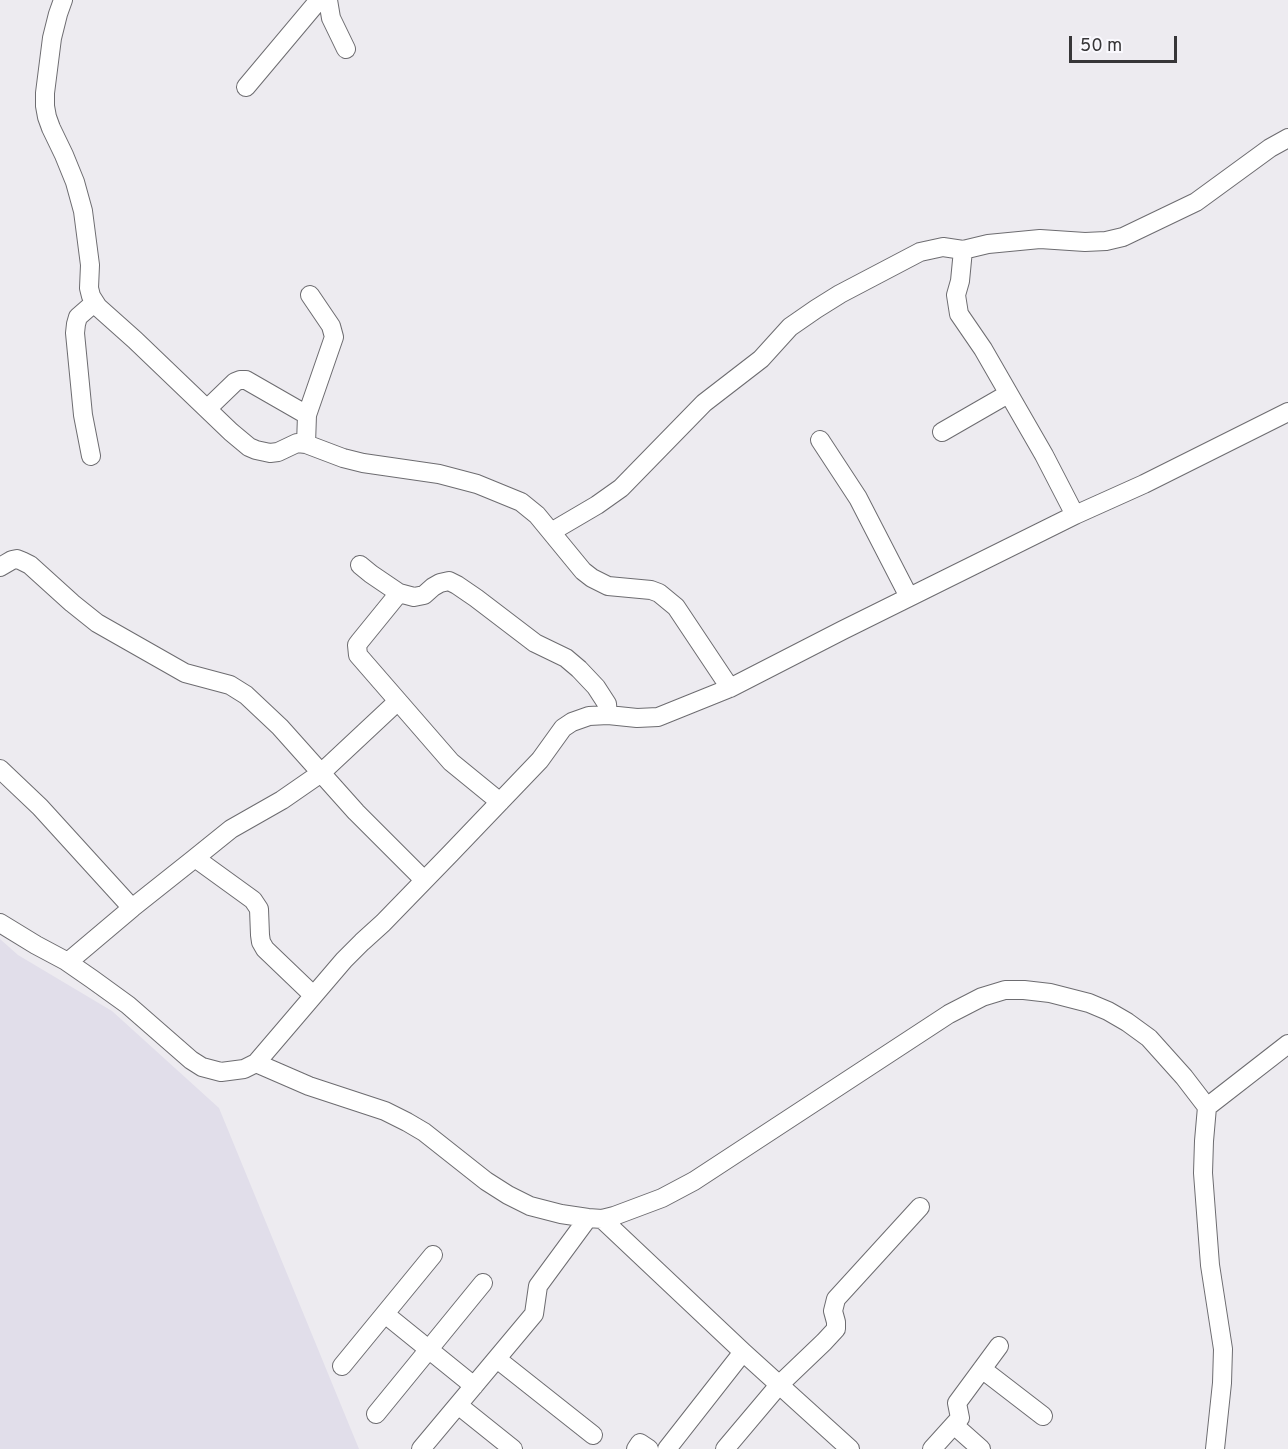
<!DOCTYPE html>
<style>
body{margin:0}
#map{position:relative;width:1288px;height:1449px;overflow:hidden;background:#edebf0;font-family:Overpass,sans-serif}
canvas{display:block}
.scale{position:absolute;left:1069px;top:36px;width:108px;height:27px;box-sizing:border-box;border:3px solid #373638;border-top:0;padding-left:8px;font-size:18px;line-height:21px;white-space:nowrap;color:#373638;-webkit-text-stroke:4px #faf9fe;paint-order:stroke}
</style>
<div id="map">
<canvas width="1288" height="1449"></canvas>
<div class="scale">50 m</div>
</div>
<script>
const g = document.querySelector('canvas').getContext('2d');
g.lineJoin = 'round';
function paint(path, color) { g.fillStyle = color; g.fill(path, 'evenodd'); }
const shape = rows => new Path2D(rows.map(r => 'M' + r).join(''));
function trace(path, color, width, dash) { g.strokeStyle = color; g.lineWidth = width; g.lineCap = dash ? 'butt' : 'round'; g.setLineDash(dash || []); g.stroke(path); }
paint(shape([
 [0,939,18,955,112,1011,219,1108,359,1449,0,1449]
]), '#e1deea');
const minor = shape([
 [63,0,58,14,52,38,45,93,45,106,47,117,51,128,64,155,75,182,83,211,90,265,89,288,91,296,98,307,135,340,231,432,249,447,256,450,270,453,278,452,297,443,306,444,343,458,363,463,439,474,477,484,521,502,537,515,583,571,592,578,608,586,651,590,659,593,676,607,730,688],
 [328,0,331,18,346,49],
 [246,87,319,0],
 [207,409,235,382,240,380,246,380,307,415],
 [942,432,1008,394],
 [820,440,858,498,909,597],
 [306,444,307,415,334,337,331,326,310,295],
 [91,456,83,415,75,333,76,324,78,317,94,303],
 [1075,515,1044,455,983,349,959,314,956,295,960,281,963,250,988,244,1040,239,1085,242,1106,241,1123,237,1196,202,1270,148,1288,138],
 [551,532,597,505,621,488,704,403,761,359,790,327,816,309,840,294,920,252,943,247,963,250],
 [360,565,371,574,399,593,414,597,424,595,433,587,440,583,449,581,457,585,476,598,535,643,566,658,579,669,596,687,607,704,608,715],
 [0,567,12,560,17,559,22,561,30,565,72,603,97,623,185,673,230,685,246,695,280,727,356,812,424,880],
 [399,593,360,641,357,645,358,655,451,762,500,802],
 [0,769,40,807,132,908],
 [0,923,36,945,66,961,92,979,128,1005,191,1060,202,1067,221,1072,244,1069,256,1063,344,960,362,942,383,923,451,853,540,760,563,728,572,722,589,716,608,715,637,718,658,717,730,688,843,630,1075,515,1144,484,1288,412],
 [68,962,132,908,195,858],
 [313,995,265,949,261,942,260,935,259,909,253,900,195,858,231,829,282,800,321,773,398,701],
 [256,1063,309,1086,385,1111,407,1122,424,1132,486,1181,508,1195,530,1206,561,1214,588,1218,602,1219,614,1216,662,1198,694,1181,949,1014,982,997,1005,990,1024,990,1050,993,1089,1003,1108,1011,1127,1022,1149,1038,1184,1077,1207,1107,1204,1141,1203,1173,1210,1265,1223,1349,1222,1383,1215,1449],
 [1207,1107,1288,1044],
 [602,1219,743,1352,850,1449],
 [385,1314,474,1386],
 [497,1359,593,1435],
 [342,1366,433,1255],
 [982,1369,1043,1416],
 [458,1405,513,1449],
 [376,1414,483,1283],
 [954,1425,981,1449],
 [421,1449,534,1314,538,1286,588,1218],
 [636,1449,640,1443,649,1449],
 [667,1449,743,1352],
 [725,1449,779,1385,824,1342,836,1329,836,1322,833,1311,836,1299,920,1207],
 [932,1449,960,1418,957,1403,999,1346]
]);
trace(minor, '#6d6c70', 20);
trace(minor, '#fff', 18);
</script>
